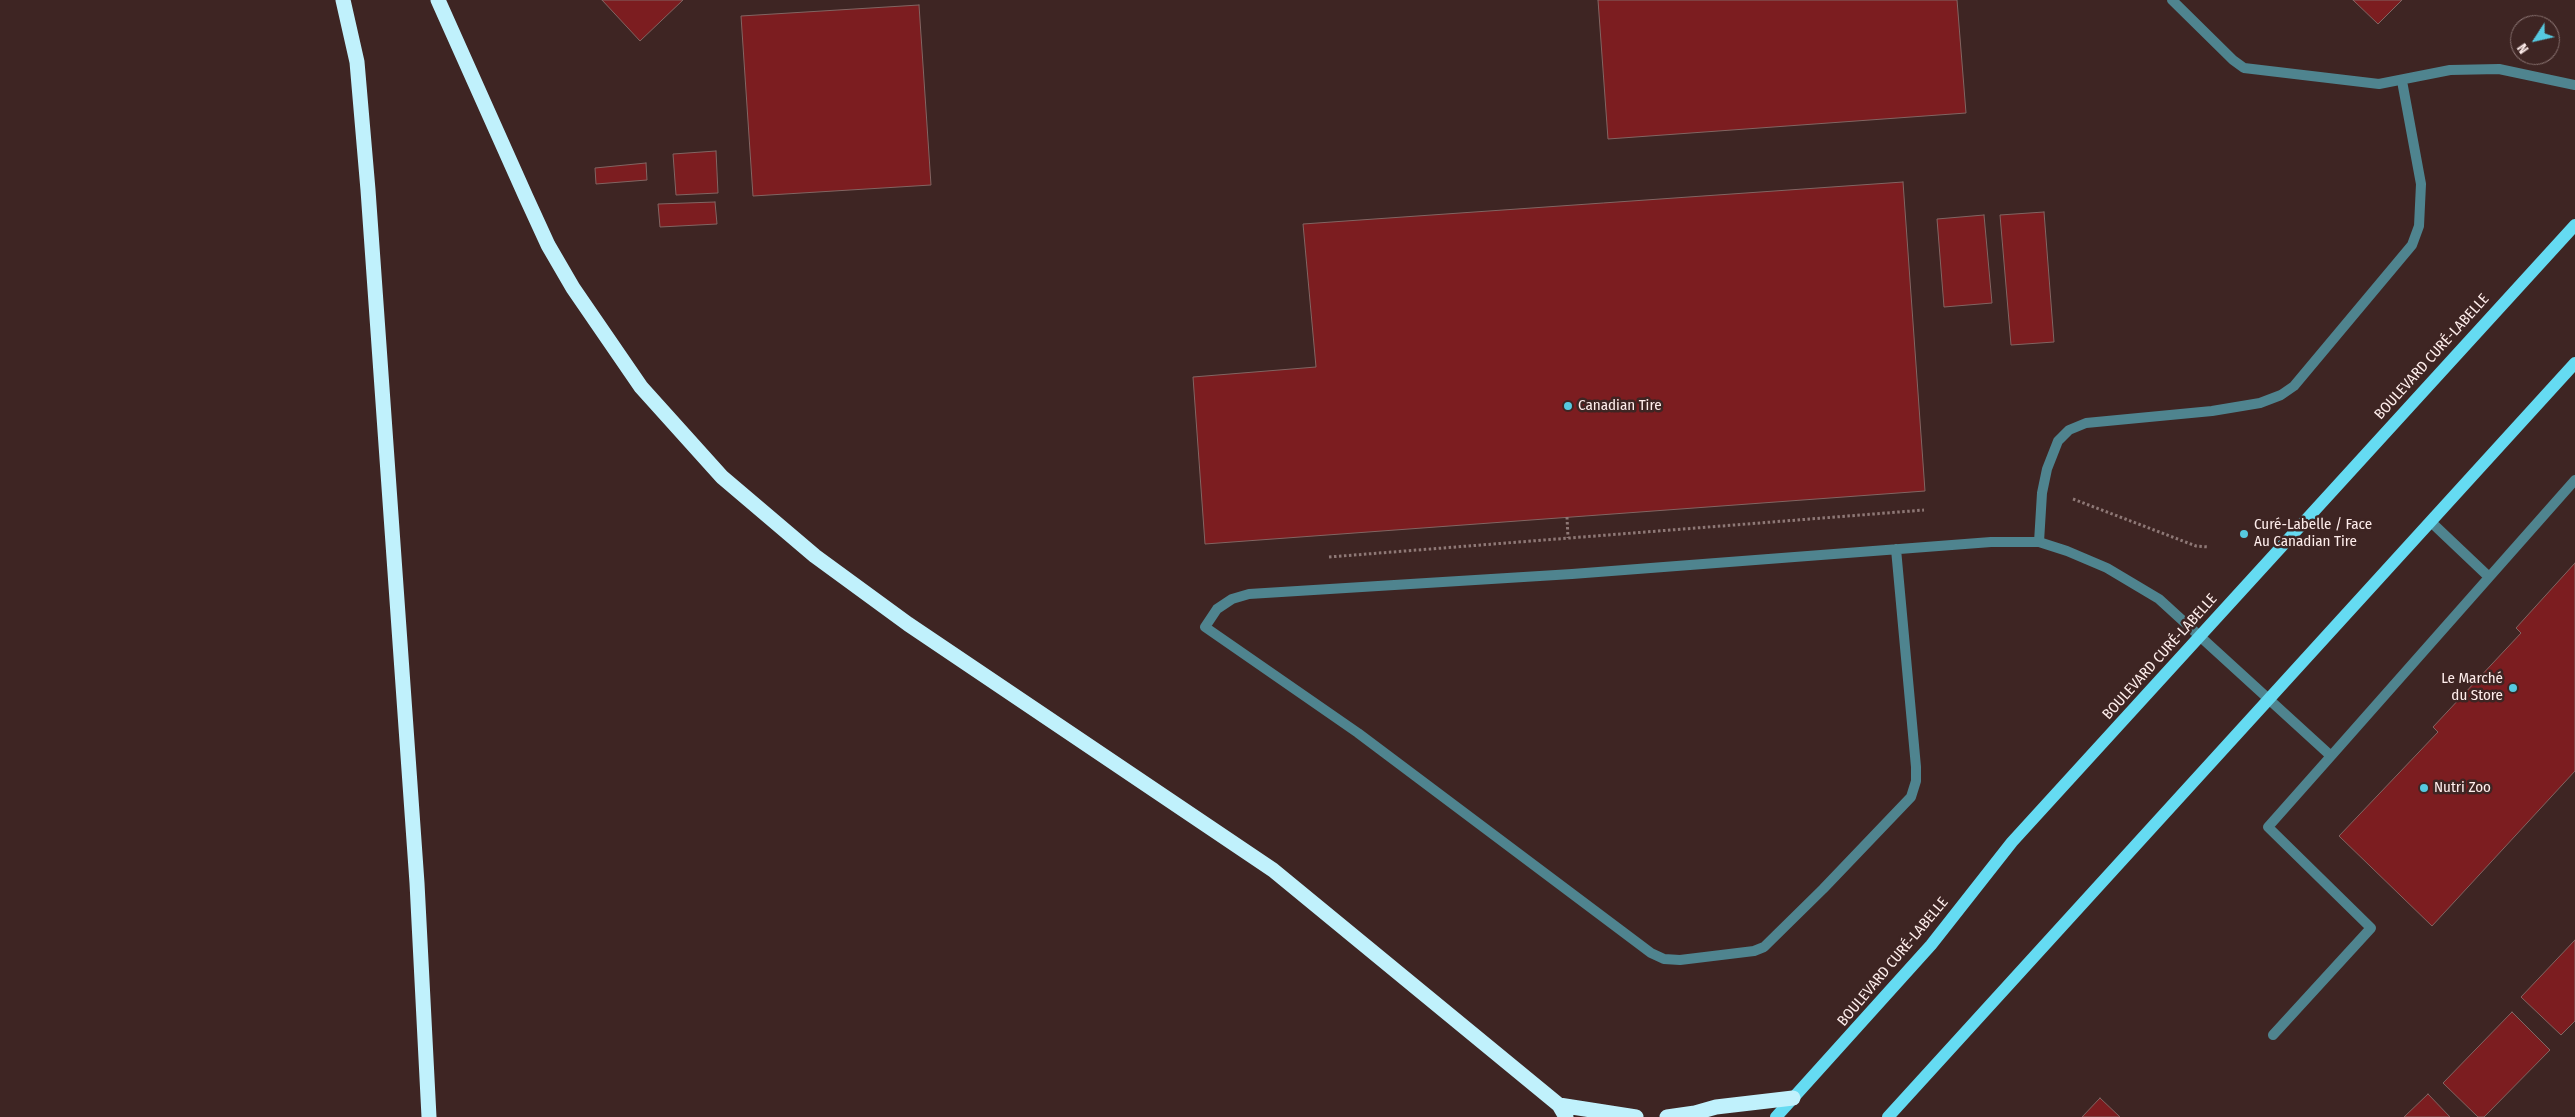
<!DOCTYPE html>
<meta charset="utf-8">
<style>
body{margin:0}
#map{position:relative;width:2575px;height:1117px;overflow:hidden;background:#3e2523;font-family:"Fira Sans Condensed",sans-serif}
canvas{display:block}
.north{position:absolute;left:2510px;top:15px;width:50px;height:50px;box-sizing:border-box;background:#3e2523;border:1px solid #8b7573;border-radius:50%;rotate:235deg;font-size:14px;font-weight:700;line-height:20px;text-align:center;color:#feedeb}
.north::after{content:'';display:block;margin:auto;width:18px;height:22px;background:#56c9e0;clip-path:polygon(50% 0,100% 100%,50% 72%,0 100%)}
</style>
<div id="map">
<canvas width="2575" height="1117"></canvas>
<div class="north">N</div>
</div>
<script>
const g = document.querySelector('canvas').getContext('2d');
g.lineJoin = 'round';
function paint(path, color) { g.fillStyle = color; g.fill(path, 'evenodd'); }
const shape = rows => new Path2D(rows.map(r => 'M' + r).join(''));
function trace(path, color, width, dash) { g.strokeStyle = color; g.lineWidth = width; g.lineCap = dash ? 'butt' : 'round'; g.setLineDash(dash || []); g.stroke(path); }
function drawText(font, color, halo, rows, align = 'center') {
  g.font = font + ' "Fira Sans Condensed",sans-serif'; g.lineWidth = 5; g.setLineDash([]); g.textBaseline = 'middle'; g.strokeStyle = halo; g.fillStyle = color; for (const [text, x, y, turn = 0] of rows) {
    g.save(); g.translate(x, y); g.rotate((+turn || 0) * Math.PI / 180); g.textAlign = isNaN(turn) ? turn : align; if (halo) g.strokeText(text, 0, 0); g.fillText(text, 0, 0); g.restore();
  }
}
const building = shape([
 [602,0,683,0,640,41,602,0],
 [1598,0,1957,0,1966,113,1608,139,1598,0],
 [2353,0,2402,0,2378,24,2353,0],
 [919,5,931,185,753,196,741,16,919,5],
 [716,151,718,193,676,195,673,154,716,151],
 [646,163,647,180,596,184,595,168,646,163],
 [1903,182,1925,491,1205,544,1193,377,1316,367,1303,224,1903,182],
 [715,202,717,224,660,227,658,204,715,202],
 [2044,212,2054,342,2011,345,2000,215,2044,212],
 [1984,215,1992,303,1944,307,1937,219,1984,215],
 [2575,563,2575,771,2432,926,2339,836,2438,732,2433,727,2521,633,2516,628,2575,563],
 [2575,940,2575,1021,2561,1035,2521,997,2575,940],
 [2512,1012,2550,1050,2484,1117,2478,1117,2443,1083,2512,1012],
 [2428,1094,2450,1117,2404,1117,2428,1094],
 [2100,1098,2120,1117,2082,1117,2100,1098]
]);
paint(building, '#7c1d20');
trace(building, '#826562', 1);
trace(shape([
 [2073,499,2196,546,2209,547],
 [1567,517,1568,538],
 [1329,557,1924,510]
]), '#8e7876', 3, [2.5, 2.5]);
trace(shape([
 [2172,0,2233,60,2244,68,2379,84,2450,70,2499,69,2575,85],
 [2431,522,2489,577],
 [2039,542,2042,493,2047,469,2058,441,2069,430,2086,423,2212,411,2260,403,2281,395,2294,386,2412,245,2419,226,2421,184,2402,81],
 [1896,549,1916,767,1916,781,1911,797,1823,889,1764,947,1754,951,1680,960,1664,959,1651,953,1358,733,1205,627,1217,609,1232,599,1249,594,1572,574,1991,542,2039,542,2067,551,2107,568,2159,599,2331,756,2268,827,2371,928,2273,1035],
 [2331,756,2575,480]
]), '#4f848f', 10);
trace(shape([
 [1776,1117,1931,945,2012,842,2575,225],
 [1888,1117,2575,363]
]), '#65dbf2', 12);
trace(shape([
 [343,0,357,62,368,190,417,883,429,1117],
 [438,0,526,197,548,245,573,288,641,387,722,477,815,556,908,624,1273,870,1559,1105,1566,1117],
 [1559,1105,1636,1117],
 [1667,1117,1695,1113,1716,1107,1793,1098]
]), '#c0f1fc', 15);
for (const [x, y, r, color] of [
 [1568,406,5,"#56c9e0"],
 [2244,534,5,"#56c9e0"],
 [2513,688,5,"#56c9e0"],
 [2424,788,5,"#56c9e0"]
]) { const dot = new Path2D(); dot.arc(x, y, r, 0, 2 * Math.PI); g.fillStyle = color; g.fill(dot); trace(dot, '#3e2523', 2); }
drawText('15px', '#feedeb', '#3e2523', [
 ["BOULEVARD CURÉ-LABELLE",2432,357,-48],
 ["BOULEVARD CURÉ-LABELLE",2160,657,-48],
 ["BOULEVARD CURÉ-LABELLE",1893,962,-50]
]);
drawText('15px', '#feedeb', '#3e2523', [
 ["Canadian Tire",1578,406],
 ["Curé-Labelle / Face",2254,525],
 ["Au Canadian Tire",2254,542],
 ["Le Marché",2503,679,"right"],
 ["du Store",2503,696,"right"],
 ["Nutri Zoo",2434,788]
], 'left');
</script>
